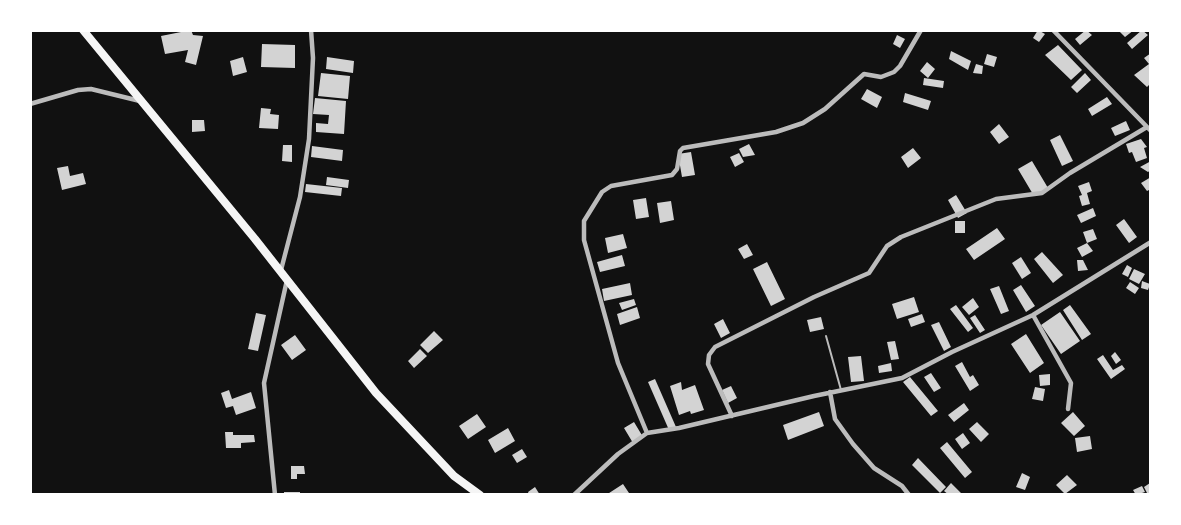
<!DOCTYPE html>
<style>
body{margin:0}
#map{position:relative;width:1181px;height:525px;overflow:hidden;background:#111;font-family:"PT Sans",sans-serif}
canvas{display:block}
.frame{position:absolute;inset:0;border:32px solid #fff;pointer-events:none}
</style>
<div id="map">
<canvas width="1181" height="525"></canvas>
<div class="frame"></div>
</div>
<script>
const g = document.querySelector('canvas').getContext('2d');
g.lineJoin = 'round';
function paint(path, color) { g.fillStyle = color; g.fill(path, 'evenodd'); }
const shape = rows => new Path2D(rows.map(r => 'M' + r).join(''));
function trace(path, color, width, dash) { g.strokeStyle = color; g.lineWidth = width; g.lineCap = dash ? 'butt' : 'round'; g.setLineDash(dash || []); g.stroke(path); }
paint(shape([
 [191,30,193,35,203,36,196,65,185,62,188,50,165,54,161,36],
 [1038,30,1045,34,1039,42,1033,38],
 [1086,30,1092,35,1080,45,1075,39],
 [1118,30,1134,30,1125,37],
 [1142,30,1148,35,1132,49,1127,43],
 [897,35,905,39,900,48,893,44],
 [262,44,295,45,295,68,261,67],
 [1058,45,1082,70,1071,80,1045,55],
 [951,51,971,61,968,70,949,59],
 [1151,53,1151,62,1149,64,1144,58],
 [987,54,997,57,994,67,984,64],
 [243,57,247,72,233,76,230,61],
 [327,57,354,61,353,73,326,69],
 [927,62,935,69,928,78,920,71],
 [976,64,983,66,982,74,973,73],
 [1149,64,1151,66,1151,83,1147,87,1134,75],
 [321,73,350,76,348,99,318,96],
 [1085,73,1091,80,1077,93,1071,87],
 [924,78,944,81,943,88,923,85],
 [867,89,882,97,877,108,861,99],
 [905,93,931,101,928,110,903,102],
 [1107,97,1112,104,1092,116,1088,109],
 [315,98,346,101,344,134,316,132,316,123,328,124,329,115,313,114],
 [261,108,271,109,270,114,279,115,278,129,259,128],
 [192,120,204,120,205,131,192,132],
 [1126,121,1130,130,1115,136,1111,128],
 [999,124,1009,137,999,144,990,132],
 [1060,135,1073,161,1062,166,1050,140],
 [1141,139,1147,147,1144,148,1147,158,1136,162,1132,152,1129,153,1126,144],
 [749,144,755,155,743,157,739,149],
 [283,145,292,145,292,162,282,161],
 [312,146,343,150,342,161,311,157],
 [913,148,921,158,908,168,901,157],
 [691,152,695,175,682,177,678,154],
 [739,153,744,162,735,167,730,157],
 [1032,161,1048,188,1034,196,1018,169],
 [1151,161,1151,170,1148,172,1140,167],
 [68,166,70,176,83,173,86,184,62,190,57,168],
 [327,177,349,180,348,188,326,185],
 [1151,177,1151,189,1147,191,1141,183],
 [1089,182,1092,191,1087,193,1090,204,1082,206,1079,196,1082,195,1078,186],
 [306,184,342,188,341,196,305,192],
 [956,195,967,213,958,218,948,200],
 [646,198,649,217,636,219,633,200],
 [671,201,674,220,660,223,657,203],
 [1093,208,1096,216,1081,223,1077,215],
 [1124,219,1137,237,1129,243,1116,225],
 [955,221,965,221,965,233,955,233],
 [997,228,1005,239,974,260,966,249],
 [1093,229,1097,239,1087,243,1093,251,1082,257,1077,248,1087,243,1083,232],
 [623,234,627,248,608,253,605,238],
 [747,244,753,255,744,259,738,249],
 [1042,252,1063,275,1053,283,1034,259],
 [622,255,625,266,600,272,597,262],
 [1021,257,1031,273,1022,279,1012,263],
 [1077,260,1083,260,1088,270,1078,271],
 [767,262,785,299,771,306,753,269],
 [1127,265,1132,268,1128,277,1122,274],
 [1134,269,1145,274,1139,284,1129,279],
 [1142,281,1150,284,1148,290,1141,288],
 [1130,282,1139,288,1135,294,1126,288],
 [630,283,632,295,604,301,602,289],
 [1021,285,1035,306,1026,312,1013,290],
 [999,286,1009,311,1001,314,990,289],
 [914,297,919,312,897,319,892,304],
 [973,298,979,307,969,315,962,307],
 [634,299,636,305,622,310,619,303],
 [956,305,973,328,968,332,950,309],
 [1070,305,1091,334,1082,340,1063,310],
 [637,307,640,318,620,325,617,314],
 [1060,312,1080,341,1061,354,1041,325],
 [256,313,266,315,258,351,248,349],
 [922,314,925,322,911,327,908,319],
 [975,315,985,330,980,333,970,318],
 [821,317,824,329,810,332,807,320],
 [723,319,730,333,721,338,714,324],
 [939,322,951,347,944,351,931,325],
 [434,331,443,340,428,353,420,345],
 [1026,334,1044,363,1030,373,1011,344],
 [295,335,306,350,292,360,281,345],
 [895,341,899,359,891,360,887,342],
 [420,349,427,356,414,368,408,361],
 [1115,352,1121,360,1116,364,1111,356],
 [1103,355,1113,370,1122,365,1125,369,1111,379,1097,359],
 [861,356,864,381,851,382,848,357],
 [962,362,970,377,973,375,979,385,970,391,955,366],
 [891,363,892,371,879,373,878,366],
 [931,373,941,388,934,392,924,377],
 [1050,374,1050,385,1040,386,1039,375],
 [910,377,938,411,931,416,903,382],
 [655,379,676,427,669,430,648,382],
 [681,382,682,390,695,385,704,410,691,414,690,411,679,415,670,386],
 [731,386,737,398,728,403,722,390],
 [1035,387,1045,389,1043,401,1032,399],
 [229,390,232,399,251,392,256,408,236,415,233,406,226,408,221,393],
 [964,403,969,410,954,422,948,415],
 [819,412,824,426,788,440,783,425],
 [1073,412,1085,426,1074,436,1061,423],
 [477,414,486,427,468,439,459,426],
 [634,422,643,437,633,443,624,428],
 [977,422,989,434,981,442,969,429],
 [508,428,515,441,495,453,488,440],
 [225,432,233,432,233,435,254,435,255,442,241,443,241,448,226,448],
 [963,433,970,443,962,449,955,439],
 [1090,436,1092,449,1077,452,1075,438],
 [947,442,972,472,965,478,940,448],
 [522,449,527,457,517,463,512,455],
 [918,458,946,487,940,493,912,465],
 [291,466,304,466,305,474,297,474,297,479,291,479],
 [1022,473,1030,477,1025,490,1016,487],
 [1067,475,1077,485,1065,494,1056,485],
 [951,483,963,495,949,495,944,491],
 [1150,483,1151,495,1148,495,1144,487],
 [623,484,629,493,625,495,606,495],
 [1142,486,1145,492,1136,495,1133,490],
 [535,487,540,495,529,495,528,492],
 [284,492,300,492,300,495,284,495]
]), '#d3d3d3');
trace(shape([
 [826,336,841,390]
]), '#bcbcbc', 2);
trace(shape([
 [1053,30,1151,131],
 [30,104,78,90,91,89,140,101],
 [281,270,300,197,309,139,313,58,311,30],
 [1033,315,1071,383,1068,409],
 [830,392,835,419,853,444,874,468,902,486,909,495],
 [732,416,708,364,709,355,715,347,814,297,869,273,887,246,901,237,996,199,1042,193,1070,173,1147,127],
 [647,433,618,363,584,240,584,221,602,192,611,186,672,175,677,169,680,151,683,148,776,132,803,123,825,109,864,74,881,77,894,72,900,66,921,30],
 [275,495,264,383,287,280],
 [574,495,618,454,647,433,679,428,814,396,902,378,952,352,1033,315,1151,242]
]), '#bcbcbc', 4.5);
trace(shape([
 [83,30,255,239,376,393,454,476,480,495]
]), '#f5f5f5', 8);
</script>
